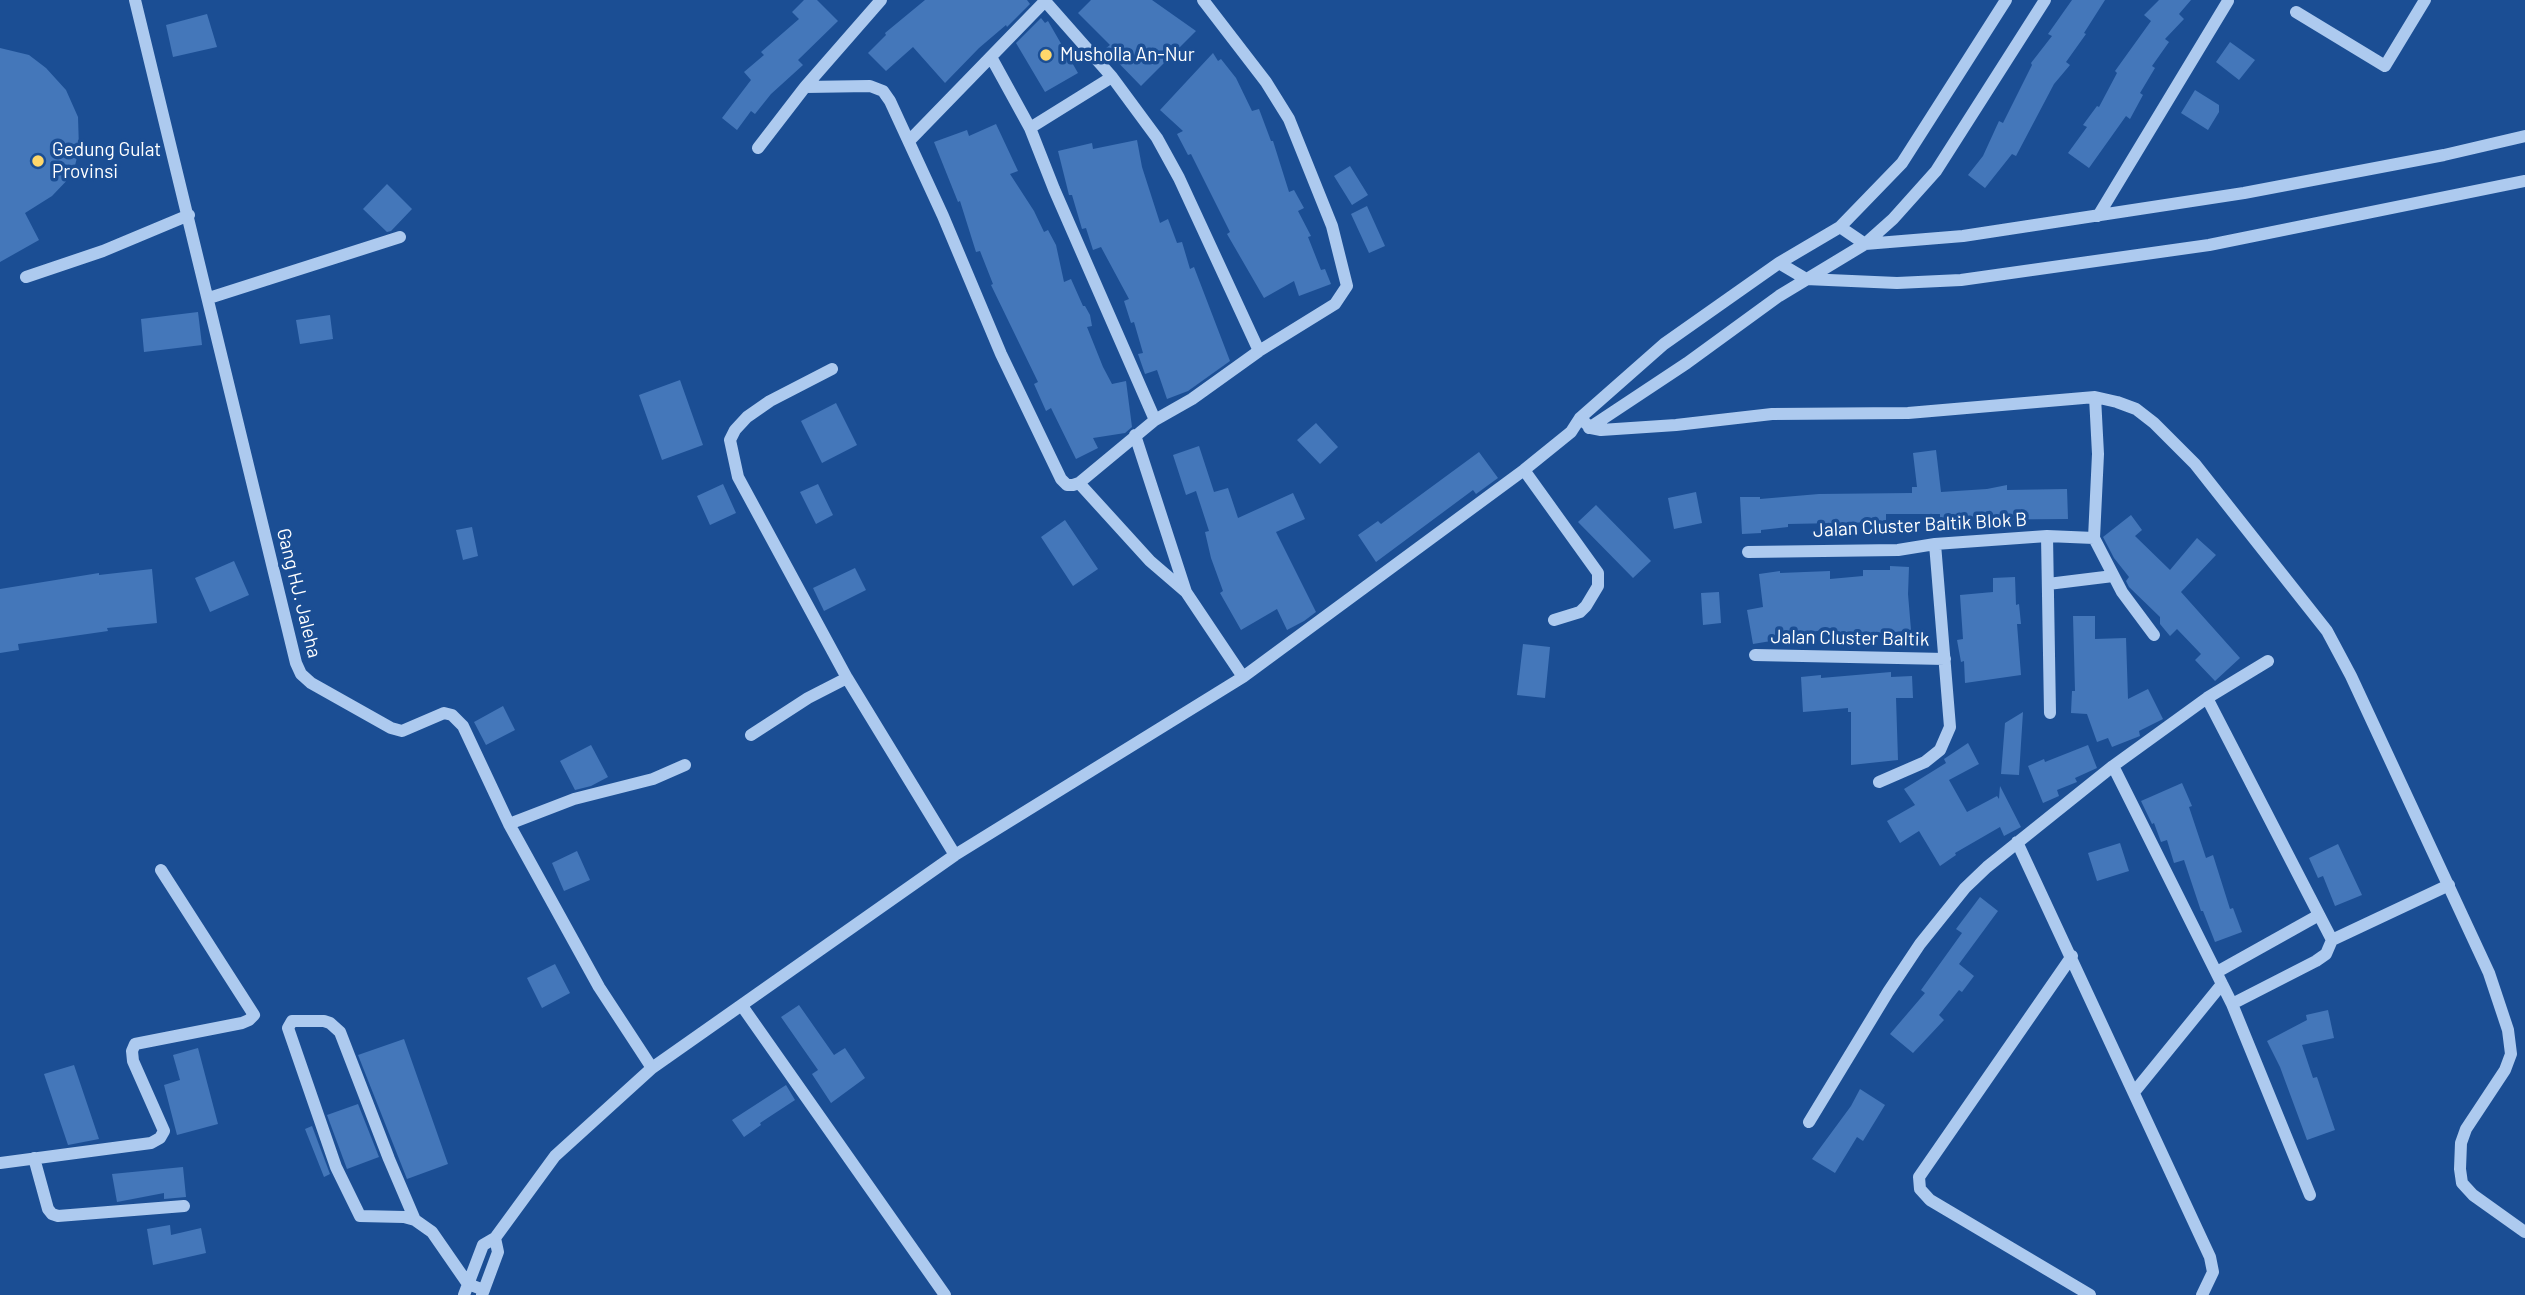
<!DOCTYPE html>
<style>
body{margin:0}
canvas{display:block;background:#1b4e94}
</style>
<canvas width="2525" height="1295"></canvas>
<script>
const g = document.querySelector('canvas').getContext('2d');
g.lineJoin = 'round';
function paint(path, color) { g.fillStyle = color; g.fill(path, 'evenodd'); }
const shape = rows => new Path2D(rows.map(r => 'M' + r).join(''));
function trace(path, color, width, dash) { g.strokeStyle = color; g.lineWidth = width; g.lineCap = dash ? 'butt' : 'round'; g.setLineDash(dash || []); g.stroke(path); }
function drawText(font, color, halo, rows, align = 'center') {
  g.font = font + ' Barlow,sans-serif'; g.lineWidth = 7; g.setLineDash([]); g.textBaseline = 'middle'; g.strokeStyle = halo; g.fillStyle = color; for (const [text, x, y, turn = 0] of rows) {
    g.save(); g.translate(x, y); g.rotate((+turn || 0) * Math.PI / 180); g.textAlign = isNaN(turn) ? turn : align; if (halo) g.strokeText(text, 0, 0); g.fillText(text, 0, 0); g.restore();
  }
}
paint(shape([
 [804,0,817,0,838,21,798,60,803,65,771,94,755,114,751,111,737,130,722,118,751,80,744,72,764,55,761,52,799,19,792,12],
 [925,0,1027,0,1030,4,1007,27,1006,25,979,48,945,83,913,47,886,71,868,53,886,35,885,33],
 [1091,0,1152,0,1196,31,1141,86,1105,49,1110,45,1078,13],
 [2072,0,2105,0,2084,33,2086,34,2066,62,2070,65,2054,84,2016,156,2012,154,1985,188,1968,175,1983,156,1999,121,2003,123,2032,65,2031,63,2052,36,2048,34],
 [2159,0,2191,0,2179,14,2184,19,2165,39,2169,42,2152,66,2155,68,2140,93,2143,95,2130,119,2126,116,2089,168,2068,153,2087,127,2083,125,2097,106,2099,107,2117,73,2115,71,2151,21,2144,15],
 [207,14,217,47,173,57,166,25],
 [1041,18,1045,23,1048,21,1078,73,1045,92,1016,43],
 [2230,42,2255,60,2239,80,2216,62],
 [0,48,29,55,46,68,66,90,78,117,79,149,73,174,52,196,25,213,39,240,0,262],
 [1213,53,1218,61,1221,59,1236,78,1252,111,1259,109,1271,141,1273,141,1289,192,1294,190,1304,208,1298,211,1311,236,1308,237,1321,270,1325,269,1331,284,1299,296,1294,281,1264,298,1227,234,1230,232,1191,154,1188,155,1177,134,1183,131,1160,110],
 [2195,90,2219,105,2219,112,2208,130,2181,113],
 [996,124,1018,171,1010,174,1034,211,1044,232,1048,230,1056,245,1064,282,1071,279,1083,306,1085,306,1090,315,1092,326,1087,327,1103,367,1112,384,1126,381,1132,427,1125,433,1093,438,1098,448,1076,459,1051,408,1046,411,1034,384,1038,382,991,285,993,284,980,251,976,252,960,201,958,202,934,142,967,130,969,136],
 [1137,140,1142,167,1160,223,1168,219,1177,243,1182,242,1190,269,1194,267,1230,361,1188,391,1167,399,1157,370,1145,374,1138,354,1143,353,1134,322,1131,323,1124,301,1129,299,1101,247,1093,250,1086,228,1082,229,1072,195,1069,195,1058,151,1092,143,1093,149],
 [1350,166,1368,195,1352,205,1334,176],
 [387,184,412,209,391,231,387,232,363,209],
 [1367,206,1385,246,1369,253,1351,214],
 [198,312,202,345,144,352,141,319],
 [330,315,333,339,300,344,296,320],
 [680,380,703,445,662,460,639,395],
 [836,403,857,445,822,463,801,421],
 [1316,423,1338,447,1320,464,1297,440],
 [1199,446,1214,492,1228,488,1238,518,1293,493,1305,519,1276,532,1316,612,1304,621,1287,630,1277,609,1241,630,1220,593,1223,591,1211,558,1205,532,1209,531,1196,491,1186,495,1173,455],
 [1936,450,1941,492,1987,489,2007,485,2007,490,2067,489,2068,519,1940,520,1940,514,1886,514,1886,522,1788,524,1788,527,1761,530,1761,533,1742,534,1740,497,1760,497,1760,499,1819,494,1912,493,1912,487,1917,487,1913,453],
 [1479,452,1498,478,1476,494,1473,490,1376,562,1358,535,1378,521,1381,524],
 [723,484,736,513,710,525,697,496],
 [818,484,833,515,816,524,800,492],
 [1696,492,1702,523,1674,529,1668,498],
 [1596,505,1651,561,1633,578,1578,522],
 [2131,515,2142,530,2135,536,2170,570,2197,538,2216,555,2181,592,2240,658,2215,681,2195,660,2201,654,2177,629,2170,636,2160,624,2160,617,2129,587,2126,581,2129,577,2114,558,2103,537],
 [1065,520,1098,569,1073,586,1041,537],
 [472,527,478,556,463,560,456,530],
 [234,561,249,595,210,612,195,578],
 [1890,566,1909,567,1908,594,1911,630,1887,633,1887,638,1847,641,1847,632,1825,634,1824,630,1776,637,1777,640,1753,644,1747,610,1763,607,1759,574,1780,571,1780,573,1830,571,1830,579,1863,576,1863,570,1890,570],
 [855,568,866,590,824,611,813,588],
 [152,569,157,623,107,628,108,631,18,644,19,650,0,653,0,589,99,573,99,575],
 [2015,577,2016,605,2019,604,2021,624,2017,624,2021,675,1965,683,1964,661,1961,662,1957,640,1963,639,1960,595,1993,592,1993,578],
 [1719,592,1721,623,1703,625,1701,593],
 [2073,616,2095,616,2095,639,2126,638,2128,699,2148,689,2163,719,2139,731,2140,736,2112,747,2108,738,2097,742,2087,714,2071,713,2072,691,2075,691],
 [1523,644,1550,647,1545,698,1517,695],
 [1891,672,1891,677,1912,676,1913,698,1896,698,1898,760,1851,765,1851,712,1848,712,1848,708,1803,712,1801,677,1821,675,1821,678],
 [503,706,515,730,486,745,474,722],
 [2023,712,2019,775,2001,774,2005,723],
 [1968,743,1979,764,1949,780,1967,812,1997,796,1999,799,2000,786,2021,827,2004,836,2000,827,1955,853,1956,855,1940,866,1919,831,1900,843,1887,821,1915,805,1904,789,1946,763,1944,759],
 [591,745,608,777,591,786,575,790,560,761],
 [2088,745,2097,768,2075,778,2077,782,2057,790,2059,796,2043,803,2028,766,2044,759,2045,762],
 [2182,783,2192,806,2189,807,2206,858,2213,855,2230,909,2233,908,2242,932,2215,942,2203,911,2201,911,2184,860,2174,863,2167,840,2161,842,2154,823,2152,824,2141,801],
 [2120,843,2129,871,2097,881,2088,853],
 [2338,844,2362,895,2335,906,2323,876,2318,878,2309,858],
 [577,851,590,880,564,891,552,863],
 [1980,897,1998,911,1959,964,1974,976,1962,992,1959,990,1939,1015,1944,1020,1913,1053,1890,1034,1925,993,1921,990,1962,933,1956,929],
 [555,964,570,993,542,1008,527,978],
 [799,1005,834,1055,845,1048,865,1078,831,1103,812,1074,818,1070,781,1017],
 [2328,1010,2334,1038,2302,1045,2313,1078,2317,1077,2335,1130,2307,1140,2280,1067,2267,1041,2307,1020,2306,1015],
 [404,1039,448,1164,407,1179,358,1055],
 [198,1048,218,1124,177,1135,164,1085,180,1080,173,1055],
 [74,1065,99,1139,68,1145,44,1074],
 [786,1085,795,1100,760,1123,761,1125,744,1137,732,1120],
 [1860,1089,1885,1105,1863,1141,1857,1137,1835,1173,1812,1159,1851,1106],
 [358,1104,379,1157,347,1169,327,1115],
 [312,1126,330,1174,324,1177,305,1129],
 [183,1167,186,1197,164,1199,164,1193,117,1202,112,1174],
 [170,1225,171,1235,201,1228,206,1253,153,1265,147,1229]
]), '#4477ba');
trace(shape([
 [135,0,296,663,301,674,311,683,391,728,402,731,444,713,452,715,463,726,509,824,599,987,652,1068],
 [1045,1,1112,77,1157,138,1179,178,1259,351],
 [2296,12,2385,66,2425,0],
 [991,57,1030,128,1054,189,1155,420],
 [805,87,870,86,883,91,890,101,943,216,1001,354,1061,479,1067,485,1073,485,1079,483,1155,420,1192,399,1259,351,1335,304,1347,286,1332,226,1289,119,1266,82,1203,0],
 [1030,128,1112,77],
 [909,141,1046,0],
 [758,148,805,87,881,0],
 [2098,216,2228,1],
 [1840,227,1865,244,1963,236,2244,193,2444,155,2525,136],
 [1779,263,1806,279,1897,283,1961,280,2209,245,2525,181],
 [26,277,103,251,189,215],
 [209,298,400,237],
 [832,369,770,401,747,417,735,430,730,440,738,477,847,678,955,855],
 [2095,397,2098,454,2094,538,2122,592,2154,635],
 [1580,418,1591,428,1601,430,1676,425,1772,414,1908,413,2095,397,2117,402,2136,409,2154,423,2195,464,2327,631,2351,676,2489,973,2508,1030,2511,1054,2505,1070,2466,1129,2461,1143,2460,1169,2462,1183,2473,1195,2525,1232],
 [1589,428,1687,363,1779,296,1865,244,1893,219,1936,171,2045,0],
 [1135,435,1186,592],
 [1524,470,1598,573,1598,586,1586,606,1580,612,1554,620],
 [1079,483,1150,561,1186,592,1243,677],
 [2047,536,2050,713],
 [1748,552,1898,550,1935,544,2047,536,2094,538],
 [2048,584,2113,576],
 [1755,655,1945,659],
 [2207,698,2332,940],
 [751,735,808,698,847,678],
 [2113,766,2232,1004,2310,1195],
 [1879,782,1925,762,1940,750,1950,727,1935,544],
 [509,824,574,799,653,779,685,765],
 [2017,842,2210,1257,2213,1272,2202,1295],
 [2072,956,1919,1177,1920,1189,1930,1200,2090,1295],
 [2217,972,2319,915],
 [2232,1004,2316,961,2326,954,2332,940,2449,885],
 [742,1006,945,1295],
 [2135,1091,2222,984],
 [1809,1122,1888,992,1920,944,1965,888,1987,867,2113,766,2207,698,2268,661],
 [34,1158,48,1209,52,1214,58,1216,184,1206],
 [0,1163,151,1143,160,1138,164,1131,133,1061,132,1051,135,1044,242,1023,249,1020,254,1015,161,870],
 [415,1220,389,1159,340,1032,330,1023,324,1021,292,1021,288,1028,336,1167,360,1216,404,1217,415,1220,432,1232,468,1284,484,1290],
 [464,1295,483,1245,495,1238,555,1156,652,1068,955,855,1243,677,1524,470,1571,432,1580,418,1664,344,1779,263,1840,227,1902,163,2006,0],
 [482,1295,498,1252,495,1238]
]), '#adcaef', 12);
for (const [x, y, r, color] of [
 [1046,55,7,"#ffd76b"],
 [38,161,7,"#ffd76b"]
]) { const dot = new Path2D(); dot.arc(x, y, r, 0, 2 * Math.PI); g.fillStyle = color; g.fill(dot); trace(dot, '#1b4e94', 2.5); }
drawText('19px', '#fff', '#1b4e94', [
 ["Musholla An-Nur",1060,55],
 ["Gedung Gulat",52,150],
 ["Provinsi",52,172]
], 'left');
drawText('19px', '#fff', '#1b4e94', [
 ["Jalan Cluster Baltik Blok B",1920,525,-3],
 ["Gang HJ. Jaleha",299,593,76],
 ["Jalan Cluster Baltik",1850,638,1]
]);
</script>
